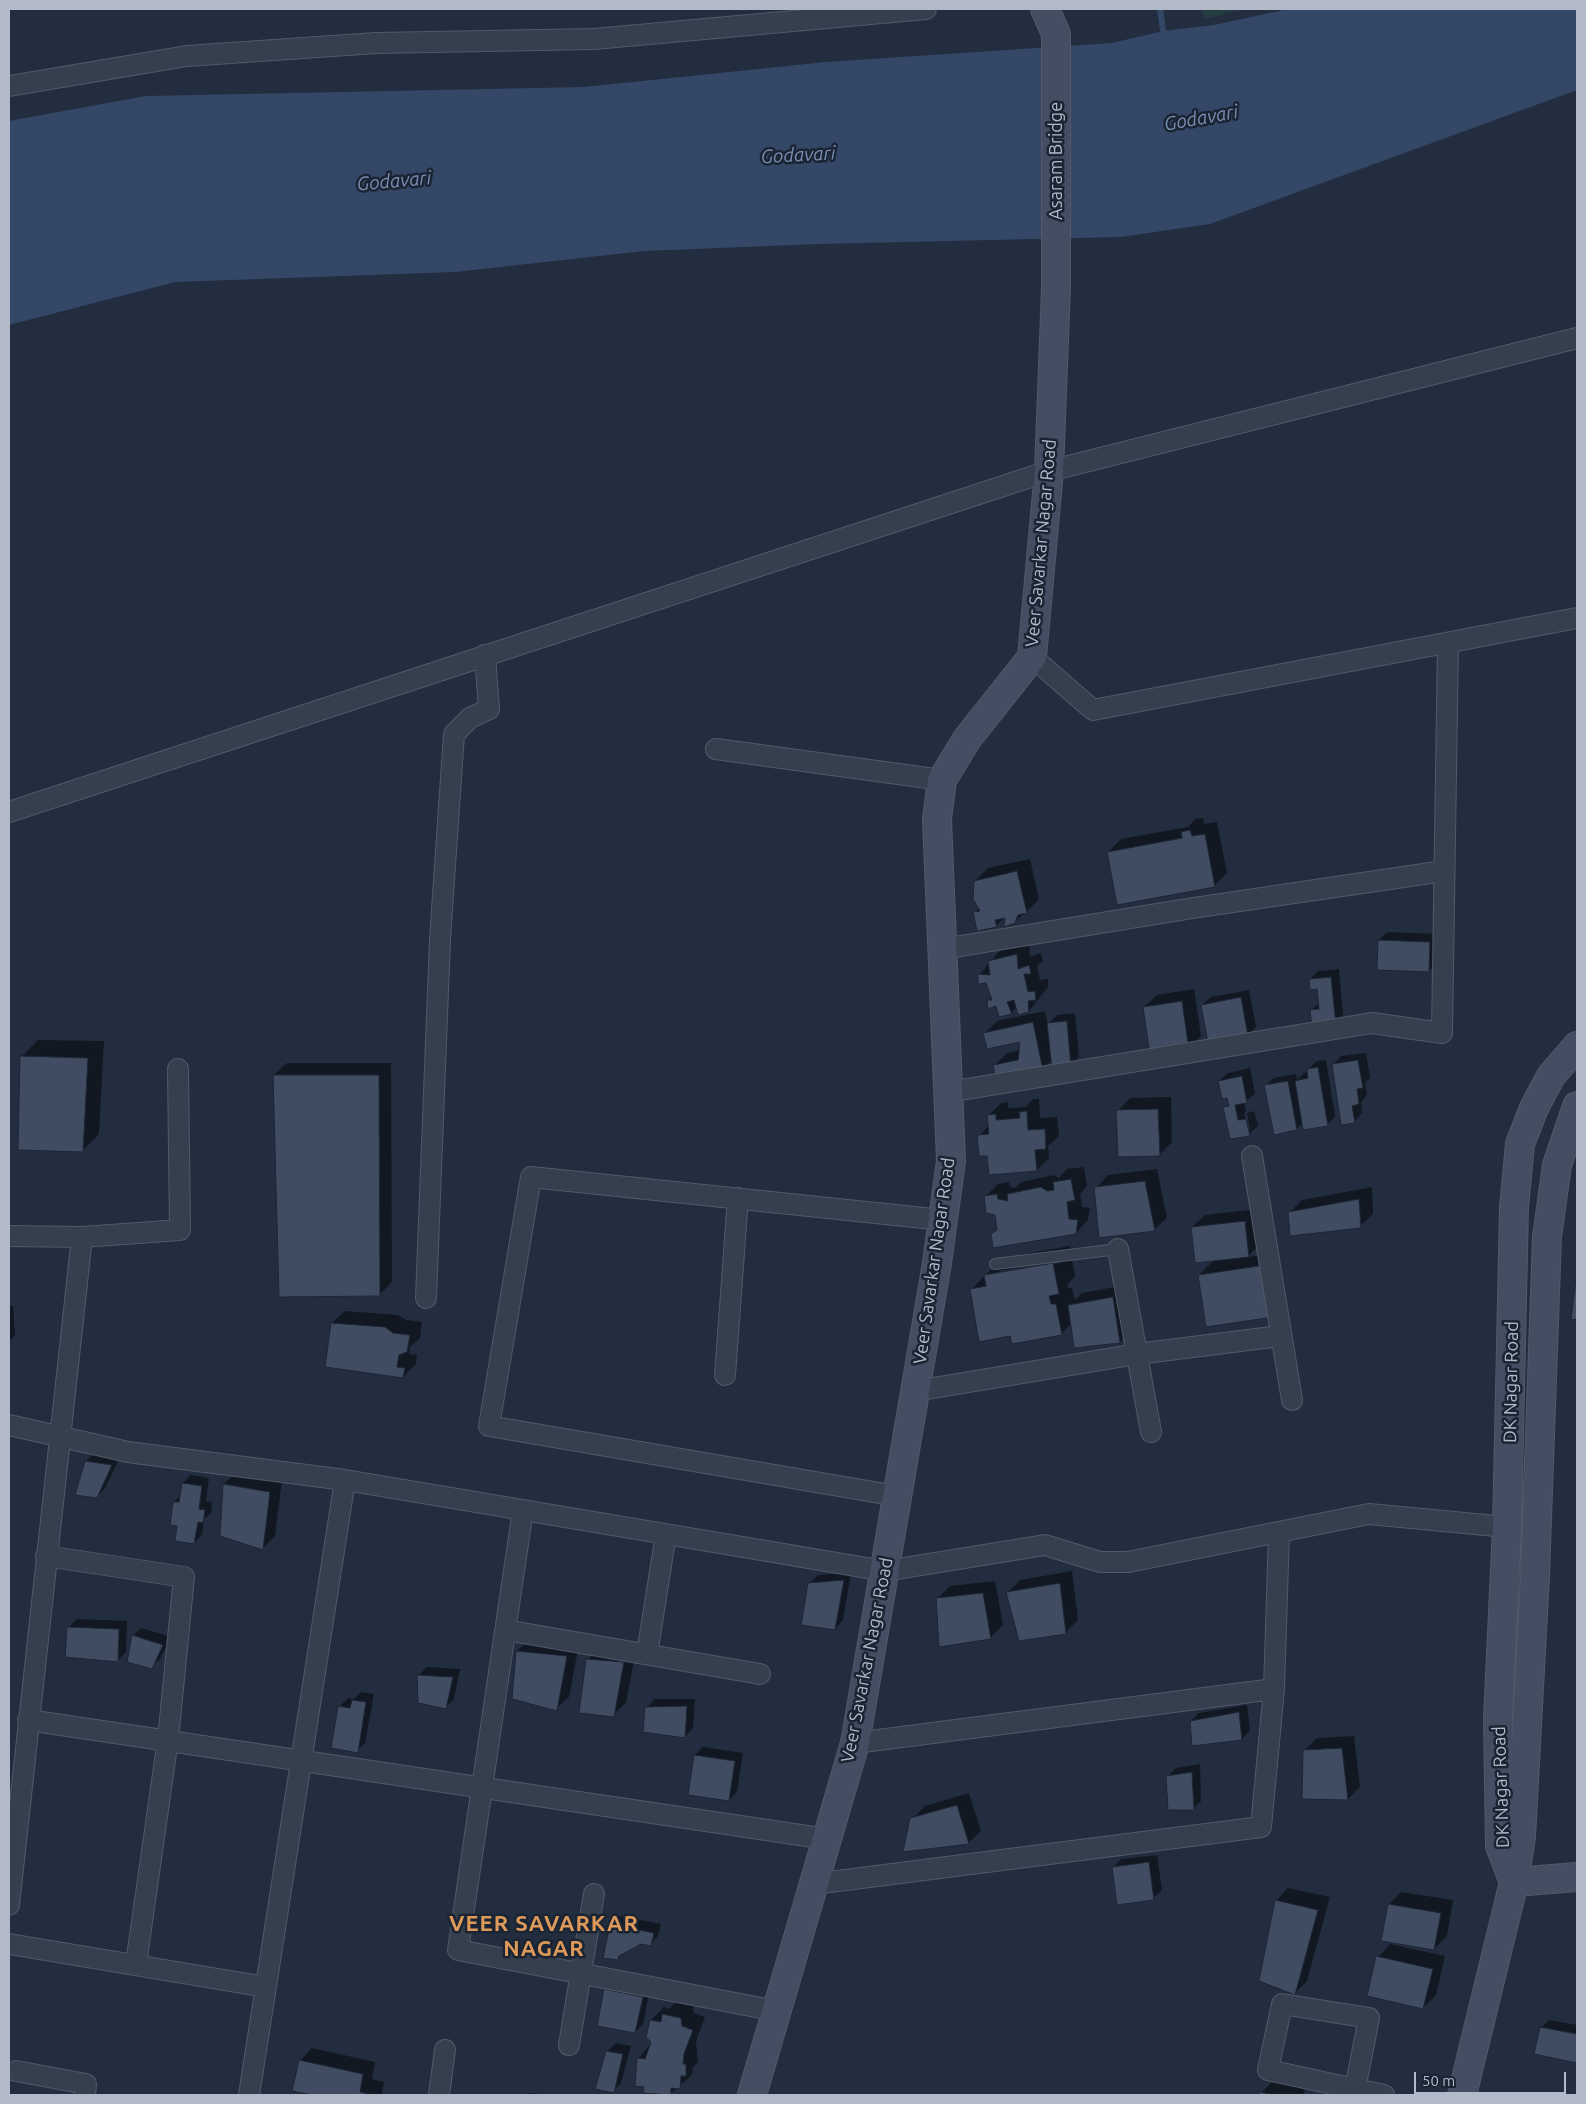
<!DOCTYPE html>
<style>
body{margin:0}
#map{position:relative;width:1586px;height:2104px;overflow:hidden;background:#222d3f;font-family:Ubuntu,sans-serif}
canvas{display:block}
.frame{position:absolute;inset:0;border:10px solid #b2baca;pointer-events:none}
.scale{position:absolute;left:1414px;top:2072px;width:152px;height:22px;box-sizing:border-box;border:2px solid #b2baca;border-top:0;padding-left:6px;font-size:15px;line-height:18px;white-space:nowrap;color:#b2baca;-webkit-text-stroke:4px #1b2433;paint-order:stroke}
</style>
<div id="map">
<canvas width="1586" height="2104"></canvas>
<div class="frame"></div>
<div class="scale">50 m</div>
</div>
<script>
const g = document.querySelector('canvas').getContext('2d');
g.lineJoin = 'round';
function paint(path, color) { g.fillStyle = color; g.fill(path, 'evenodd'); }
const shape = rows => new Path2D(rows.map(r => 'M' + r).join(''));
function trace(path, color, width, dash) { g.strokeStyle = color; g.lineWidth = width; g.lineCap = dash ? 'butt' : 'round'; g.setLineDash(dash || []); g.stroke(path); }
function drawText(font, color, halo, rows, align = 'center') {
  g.font = font + ' Ubuntu,sans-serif'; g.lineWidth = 5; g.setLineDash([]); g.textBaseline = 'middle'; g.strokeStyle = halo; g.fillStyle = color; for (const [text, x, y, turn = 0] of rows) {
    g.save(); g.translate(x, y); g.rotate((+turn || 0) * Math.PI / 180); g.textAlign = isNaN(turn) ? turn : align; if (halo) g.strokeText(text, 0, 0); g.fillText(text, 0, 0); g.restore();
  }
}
paint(shape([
 [1200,9,1245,9,1205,19]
]), '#243b40');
paint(shape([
 [1288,9,1577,9,1577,90,1210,224,1121,237,819,244,644,251,455,272,175,282,9,325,9,121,146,96,584,87,826,62,1112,43,1163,31,1214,25]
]), '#344767');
paint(shape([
 [1203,818,1204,824,1217,822,1227,873,1214,886,1108,852,1121,839,1188,827,1195,819],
 [1030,859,1039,899,1026,912,1014,922,1007,915,996,926,975,913,979,908,975,881,988,868],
 [1387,932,1438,934,1437,963,1428,971,1379,940],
 [1029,943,1030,957,1041,953,1043,961,1037,966,1040,980,1048,979,1048,987,1029,1011,1017,1007,1011,1013,988,1001,992,997,986,982,980,974,1002,948],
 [1339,969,1343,1016,1335,1024,1312,1010,1319,1003,1318,988,1310,979,1318,971],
 [1194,989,1201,1036,1188,1048,1144,1007,1157,995],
 [1249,990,1256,1027,1247,1035,1202,1005,1211,997],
 [1045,1011,1048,1024,1057,1015,1075,1013,1079,1057,1071,1066,1052,1060,1043,1069,994,1066,1007,1053,1020,1050,1021,1041,984,1034,997,1021],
 [38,1040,104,1041,99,1134,82,1151,21,1057],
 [1366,1053,1370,1078,1365,1083,1367,1095,1361,1102,1362,1113,1354,1122,1333,1065,1341,1056],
 [1326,1060,1335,1116,1327,1125,1303,1123,1296,1129,1265,1086,1274,1078,1296,1074,1297,1080,1304,1073,1309,1072,1308,1069,1317,1061],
 [287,1063,391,1063,392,1282,379,1295,274,1075],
 [1250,1068,1255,1094,1244,1102,1246,1112,1244,1113,1248,1130,1250,1130,1247,1113,1254,1111,1258,1126,1249,1134,1225,1108,1230,1103,1219,1081,1228,1073],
 [1171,1097,1172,1142,1160,1154,1118,1111,1130,1098],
 [1033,1099,1039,1099,1040,1118,1057,1117,1059,1136,1048,1146,1049,1158,1037,1170,988,1154,979,1136,989,1125,989,1115,1001,1103,1008,1102,1008,1108,1026,1107],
 [1084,1167,1087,1186,1080,1194,1082,1207,1090,1208,1088,1220,1076,1233,992,1235,998,1229,996,1214,985,1197,998,1184,1009,1182,1010,1187,1015,1188,1021,1182,1054,1175,1059,1178,1067,1169],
 [1157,1169,1167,1218,1154,1230,1096,1188,1108,1175],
 [1372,1187,1373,1214,1360,1226,1289,1213,1302,1200],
 [1257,1209,1261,1243,1247,1257,1277,1253,1272,1316,1199,1275,1214,1260,1192,1227,1205,1215],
 [1070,1246,1075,1276,1067,1285,1068,1288,1072,1288,1075,1300,1082,1293,1125,1285,1132,1329,1120,1342,1072,1323,1061,1334,1011,1334,971,1290,1002,1258],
 [1059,1260,1060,1263,997,1274,1000,1271],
 [1577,1282,1577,1318,1573,1318],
 [9,1306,13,1306,15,1335,9,1342],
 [345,1311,398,1315,406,1320,422,1322,420,1338,410,1347,409,1354,417,1355,416,1364,403,1377,332,1323],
 [94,1453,120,1457,105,1488,97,1497,86,1461],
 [237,1472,282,1480,275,1536,262,1549,224,1484],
 [191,1475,209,1478,206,1501,212,1502,211,1513,204,1519,202,1535,194,1543,178,1525,174,1502,181,1495,183,1483],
 [1072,1571,1078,1620,1065,1633,1008,1592,1020,1580],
 [851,1573,843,1620,835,1629,810,1583,818,1575],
 [995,1581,1003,1625,990,1638,937,1599,950,1586],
 [77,1619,127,1621,126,1652,118,1660,69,1627],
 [141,1628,171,1637,160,1659,151,1667,133,1636],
 [529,1639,579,1644,569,1697,556,1709,517,1651],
 [600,1647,636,1650,626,1703,613,1715,587,1660],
 [427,1667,460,1669,454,1699,446,1707,418,1676],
 [361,1692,374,1694,365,1743,357,1751,340,1706,348,1698,354,1699],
 [655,1699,695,1699,693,1728,685,1737,646,1708],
 [1247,1705,1250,1730,1242,1739,1191,1721,1199,1713],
 [1354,1736,1360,1787,1348,1799,1304,1751,1317,1738],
 [703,1747,743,1753,737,1792,729,1800,695,1755],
 [1200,1764,1201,1801,1193,1809,1168,1777,1176,1768],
 [969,1793,981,1831,968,1843,912,1819,925,1806],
 [1157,1855,1162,1890,1153,1898,1113,1868,1121,1859],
 [1288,1888,1330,1897,1307,1981,1294,1994,1276,1901],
 [1401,1892,1453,1900,1447,1936,1434,1949,1389,1904],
 [619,1916,661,1924,658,1936,650,1944,641,1942,625,1951,617,1959,611,1924],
 [1390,1944,1445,1956,1436,1995,1423,2008,1378,1957],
 [613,1981,650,1989,643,2024,635,2032,605,1990],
 [676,2002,693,2006,694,2013,705,2017,696,2041,698,2062,693,2067,692,2075,670,2094,645,2086,638,2059,652,2042,648,2037,651,2020,664,2007,669,2009],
 [1549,2020,1577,2025,1577,2062,1535,2053,1541,2028],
 [616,2043,631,2046,621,2083,613,2091,608,2051],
 [312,2048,375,2062,372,2079,384,2082,382,2093,380,2095,319,2095,294,2090,300,2061],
 [1273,2080,1305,2086,1304,2095,1260,2095],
 [1323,2092,1335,2095,1320,2095],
 [530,2093,549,2095,528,2095]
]), '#0007');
trace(shape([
 [1160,9,1163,31]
]), '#344767', 6);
const building = shape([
 [1190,830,1192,836,1205,834,1215,887,1117,905,1107,852,1182,838,1181,832,1190,830],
 [1017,871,1027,913,1018,915,1015,923,1004,927,1005,918,995,920,997,927,977,931,973,912,980,911,973,899,974,881,1017,871],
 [1378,940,1430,942,1429,972,1377,970,1378,940],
 [1017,954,1018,969,1029,965,1031,974,1024,974,1028,992,1035,991,1036,1000,1028,1001,1029,1012,1018,1015,1014,1000,1007,1002,1012,1014,999,1017,996,1006,988,1009,987,1000,992,1000,986,983,978,984,978,974,990,975,988,961,1017,954],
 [1331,977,1336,1025,1312,1027,1310,1010,1319,1009,1317,989,1310,990,1309,979,1331,977],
 [1241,997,1248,1036,1208,1043,1201,1005,1241,997],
 [1182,1001,1189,1050,1150,1055,1143,1007,1182,1001],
 [1067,1021,1071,1067,1052,1069,1047,1023,1067,1021],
 [1033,1022,1043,1070,996,1081,993,1065,1018,1060,1020,1042,987,1049,983,1033,1033,1022],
 [20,1056,88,1058,83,1152,18,1150,20,1056],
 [1358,1060,1363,1088,1357,1089,1359,1104,1352,1106,1355,1123,1341,1125,1332,1064,1358,1060],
 [1318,1067,1328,1126,1303,1130,1295,1081,1308,1078,1307,1069,1318,1067],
 [273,1075,379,1075,380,1296,279,1297,273,1075],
 [1242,1076,1247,1103,1235,1105,1238,1120,1246,1119,1250,1136,1230,1139,1223,1107,1229,1106,1227,1098,1222,1099,1218,1081,1242,1076],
 [1288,1081,1297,1130,1274,1135,1264,1085,1288,1081],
 [1158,1109,1160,1156,1118,1157,1116,1110,1158,1109],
 [1027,1111,1028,1130,1045,1129,1046,1149,1035,1150,1037,1171,989,1175,987,1156,979,1156,977,1135,989,1134,987,1115,996,1114,996,1120,1020,1118,1019,1112,1027,1111],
 [1071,1179,1075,1200,1067,1202,1069,1219,1078,1220,1076,1234,993,1248,991,1234,997,1230,995,1215,986,1213,984,1196,997,1194,998,1199,1008,1201,1007,1194,1041,1187,1047,1191,1054,1190,1053,1182,1071,1179],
 [1145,1181,1155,1231,1099,1238,1094,1187,1145,1181],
 [1359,1199,1361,1228,1290,1236,1288,1212,1359,1199],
 [1245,1221,1249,1257,1195,1263,1191,1227,1245,1221],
 [1053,1263,1059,1294,1049,1296,1051,1304,1056,1304,1062,1335,1012,1344,1010,1336,979,1342,970,1289,986,1286,984,1275,1053,1263],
 [1265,1265,1273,1317,1206,1327,1198,1275,1265,1265],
 [1576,1278,1577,1319,1571,1320,1576,1278],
 [1113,1297,1120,1343,1074,1348,1068,1305,1113,1297],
 [331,1323,385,1327,393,1333,410,1335,407,1352,399,1355,397,1367,405,1368,403,1378,325,1367,331,1323],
 [85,1461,112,1465,97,1498,75,1495,85,1461],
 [182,1483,202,1486,199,1509,205,1510,203,1523,198,1522,194,1544,175,1541,177,1526,170,1525,173,1502,179,1502,182,1483],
 [223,1484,270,1492,263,1550,220,1536,223,1484],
 [844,1580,835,1630,801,1625,808,1583,844,1580],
 [1060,1583,1066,1634,1019,1641,1006,1592,1060,1583],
 [983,1593,991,1639,939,1647,936,1598,983,1593],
 [67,1627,119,1629,118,1662,65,1657,67,1627],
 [132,1635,163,1645,152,1669,127,1662,132,1635],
 [516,1651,567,1656,557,1711,512,1699,516,1651],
 [586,1659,624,1662,614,1717,579,1713,586,1659],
 [417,1675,453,1677,446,1709,418,1703,417,1675],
 [352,1700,366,1702,358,1753,331,1748,338,1706,350,1708,352,1700],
 [687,1706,685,1738,643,1732,645,1707,687,1706],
 [1239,1712,1242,1740,1192,1746,1190,1721,1239,1712],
 [1342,1748,1348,1800,1302,1799,1303,1750,1342,1748],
 [694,1755,735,1761,729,1801,688,1795,694,1755],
 [1192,1772,1194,1810,1168,1810,1166,1776,1192,1772],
 [957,1805,969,1844,903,1852,910,1818,957,1805],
 [1149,1862,1154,1900,1117,1905,1112,1867,1149,1862],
 [1275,1900,1318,1910,1295,1995,1259,1981,1275,1900],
 [1388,1904,1441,1913,1434,1950,1381,1941,1388,1904],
 [610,1924,654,1933,651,1946,641,1944,619,1956,618,1960,603,1958,610,1924],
 [1376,1956,1433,1969,1423,2009,1367,1996,1376,1956],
 [604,1989,643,1997,635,2033,597,2026,604,1989],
 [662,2014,681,2018,682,2026,693,2030,684,2054,683,2064,686,2064,686,2076,681,2076,680,2089,671,2088,671,2095,643,2093,644,2087,635,2086,637,2058,645,2059,651,2042,646,2037,650,2020,661,2022,662,2014],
 [1540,2027,1577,2034,1577,2063,1534,2054,1540,2027],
 [606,2051,623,2054,614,2093,595,2089,606,2051],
 [299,2060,363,2074,360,2092,372,2095,313,2095,292,2091,299,2060],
 [1259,2092,1275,2095,1258,2095,1259,2092]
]);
paint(building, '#404c61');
trace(building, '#1d2635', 1);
const lane = shape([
 [995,1264,1118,1249]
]);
const street = shape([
 [9,86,187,56,376,43,594,39,926,9],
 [1032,657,1093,710,1577,618],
 [716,749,942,780],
 [9,812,1049,471,1577,338],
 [942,949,1193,908,1444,871],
 [948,1092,1372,1023,1442,1033,1448,643],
 [1252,1156,1292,1400],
 [9,1236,82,1237,9,1905],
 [82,1237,180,1230,178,1069],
 [1118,1249,1151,1432],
 [426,1298,440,939,454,734,470,718,489,709,485,655],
 [725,1375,738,1198],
 [915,1391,1137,1354,1280,1336],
 [9,1425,128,1452,345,1480,885,1571,1045,1545,1100,1562,1128,1562,1369,1514,1507,1527],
 [897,1496,489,1426,531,1177,943,1220],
 [523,1510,458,1950,777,2011],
 [46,1556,184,1577,168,1739,136,1964],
 [505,1630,760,1674],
 [647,1654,666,1534],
 [1274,1689,1279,1532],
 [28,1720,827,1839],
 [814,1884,1261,1827,1274,1689,855,1743],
 [9,1944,266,1987],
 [569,2045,594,1894],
 [16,2071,86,2084,85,2095],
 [1355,2089,1369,2018,1282,2004,1268,2070,1355,2089,1384,2095],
 [249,2095,345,1480],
 [439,2095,445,2050]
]);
const secondary = shape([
 [1513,1880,1500,1846,1498,1718,1507,1527,1514,1207,1520,1144,1534,1108,1551,1076,1577,1046],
 [1514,1882,1577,1877],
 [752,2095,855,1743,937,1263,951,1161,937,819,942,780,967,739,1032,657,1049,471,1056,287,1056,34,1045,9],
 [1462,2095,1514,1882,1521,1837,1535,1576,1547,1237,1557,1165,1577,1106]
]);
trace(lane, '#515a69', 12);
trace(street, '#515a69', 22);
trace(secondary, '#515a69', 30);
trace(lane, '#363f4e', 10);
trace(street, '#363f4e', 20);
trace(secondary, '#444d62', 28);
drawText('18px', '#b2baca', '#1b2433', [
 ["Asaram Bridge",1056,161,-90],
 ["Veer Savarkar Nagar Road",1041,543,-85],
 ["Veer Savarkar Nagar Road",934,1261,-82],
 ["DK Nagar Road",1511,1382,-89],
 ["Veer Savarkar Nagar Road",867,1660,-79],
 ["DK Nagar Road",1501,1787,-92]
]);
drawText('italic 19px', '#778eb3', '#1b2433', [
 ["Godavari",1201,118,-10],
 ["Godavari",798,155,-3],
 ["Godavari",394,181,-5]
]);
g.letterSpacing = '1px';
drawText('bold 22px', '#dc995a', '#1b2433', [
 ["VEER SAVARKAR",544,1924],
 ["NAGAR",544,1949]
]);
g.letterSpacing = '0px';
</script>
